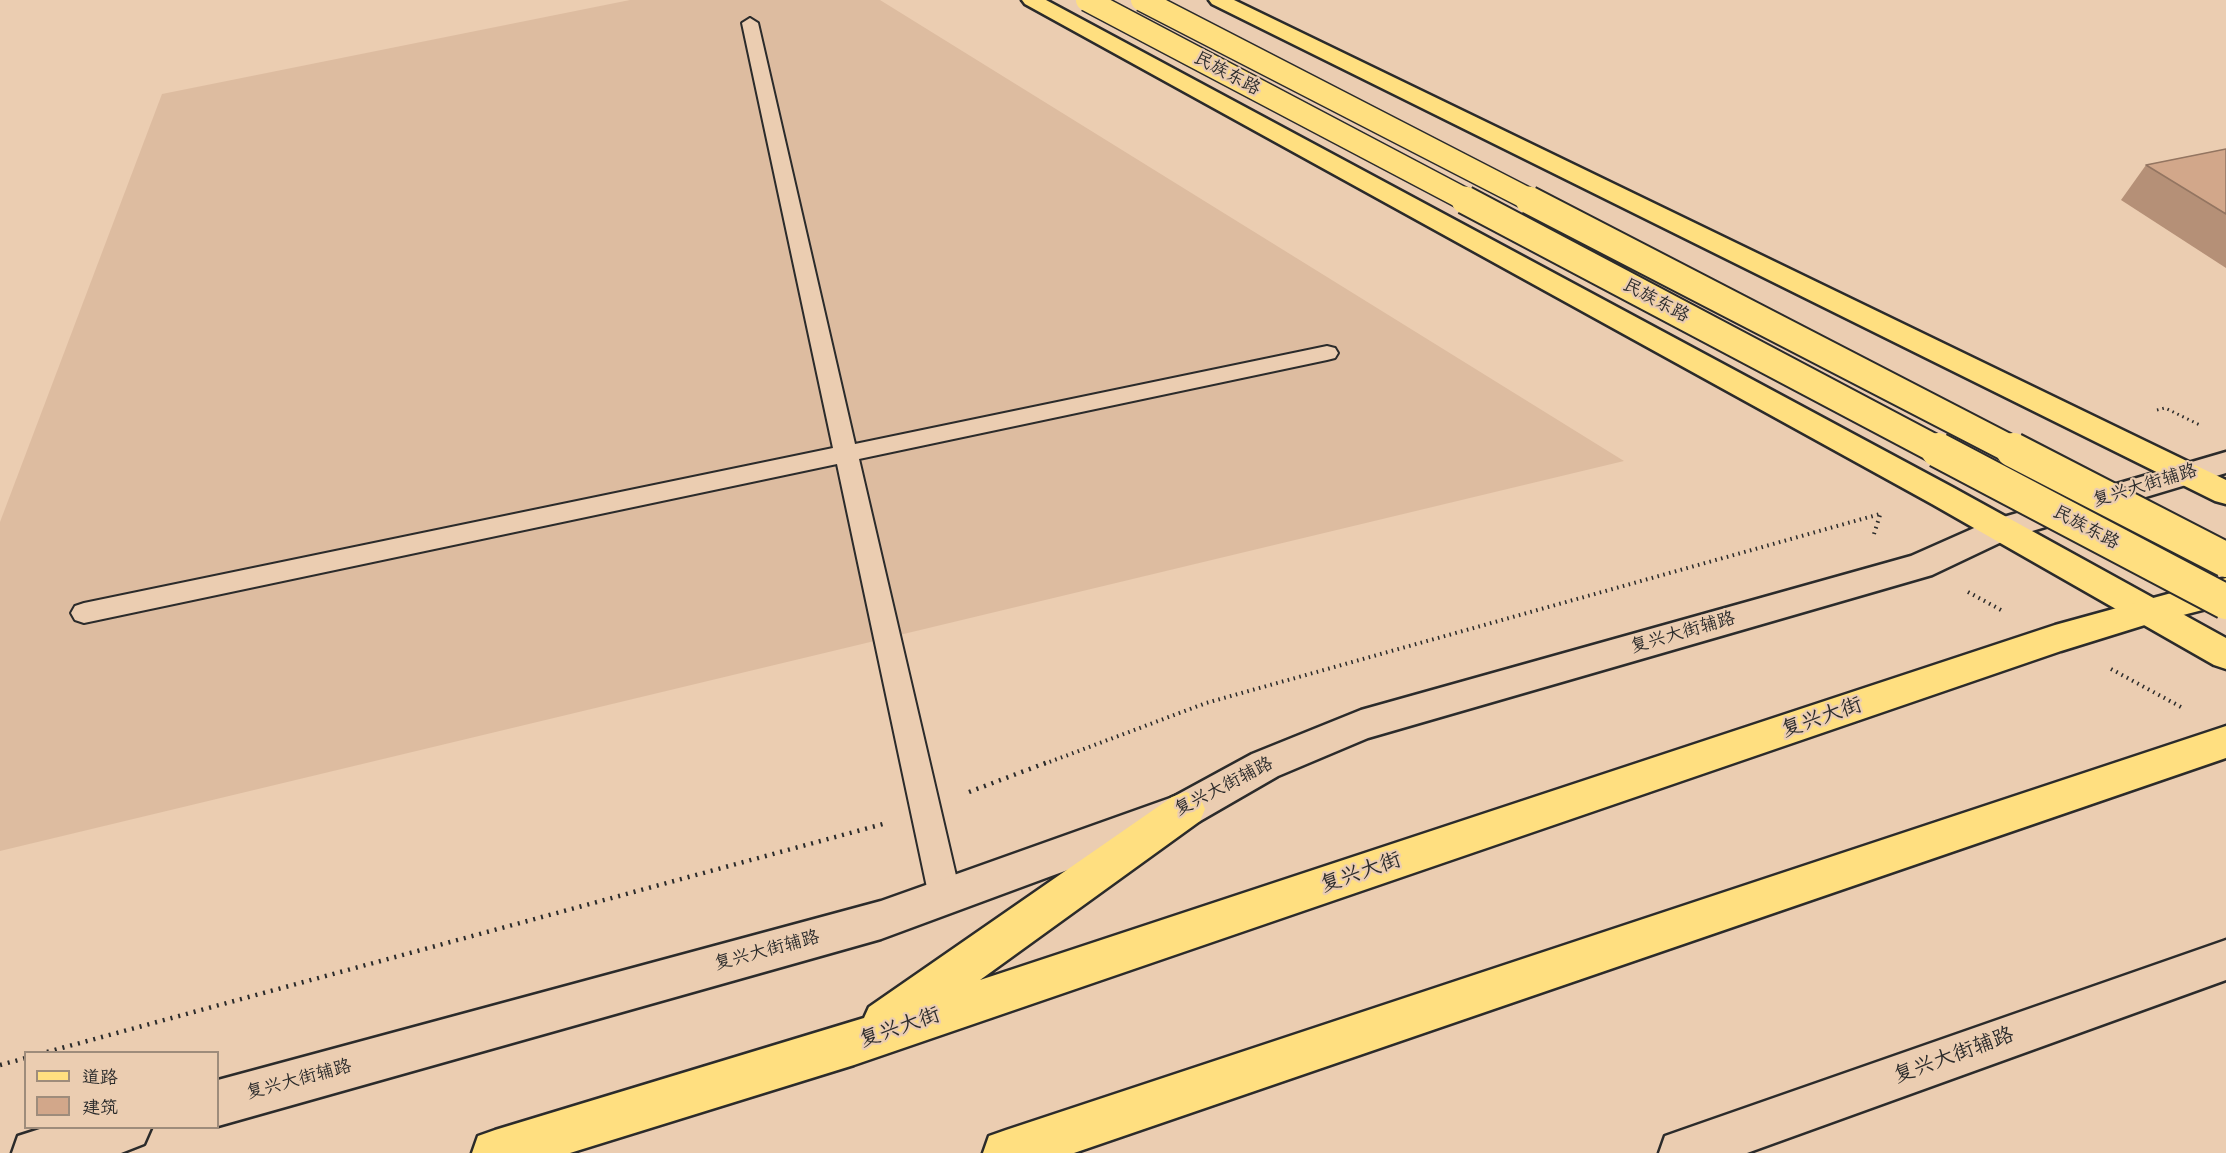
<!DOCTYPE html>
<meta charset="utf-8">
<style>
body{margin:0}
#map{position:relative;width:2226px;height:1153px;overflow:hidden;background:#ebcdb1;font-family:Itim,"LXGW WenKai TC",sans-serif}
canvas{display:block}
.legend{position:absolute;left:24px;top:1051px;width:195px;height:78px;box-sizing:border-box;background:#ebcdb1;border:2px solid #9e8c7b;margin:0;padding:8px 10px;list-style:none;font-size:18px;color:#2b2b2b}
.legend li{display:flex;align-items:center;gap:12px;height:30px}
.legend b{width:30px;border:2px solid #9e8c7b}
</style>
<div id="map">
<canvas width="2226" height="1153"></canvas>
<ul class="legend">
<li><b style="height:8px;background:#ffdf80"></b>道路</li>
<li><b style="height:16px;background:#d2a78a"></b>建筑</li>
</ul>
</div>
<script>
const g = document.querySelector('canvas').getContext('2d');
g.lineJoin = 'round';
function paint(path, color) { g.fillStyle = color; g.fill(path, 'evenodd'); }
const shape = rows => new Path2D(rows.map(r => 'M' + r).join(''));
function trace(path, color, width, dash) { g.strokeStyle = color; g.lineWidth = width; g.lineCap = dash ? 'butt' : 'round'; g.setLineDash(dash || []); g.stroke(path); }
function drawText(font, color, halo, rows, align = 'center') {
  g.font = font + ' Itim,"LXGW WenKai TC",sans-serif'; g.lineWidth = 4.5; g.setLineDash([]); g.textBaseline = 'middle'; g.strokeStyle = halo; g.fillStyle = color; for (const [text, x, y, turn = 0] of rows) {
    g.save(); g.translate(x, y); g.rotate((+turn || 0) * Math.PI / 180); g.textAlign = isNaN(turn) ? turn : align; if (halo) g.strokeText(text, 0, 0); g.fillText(text, 0, 0); g.restore();
  }
}
paint(shape([
 [630,0,880,0,1624,461,0,851,0,522,162,94]
]), '#ddbca0');
const lane = shape([
 [750,18,758,23,855,444,1327,346,1335,348,1338,353,1335,358,1327,360,859,459,961,897,956,907,945,912,934,907,929,897,837,464,84,623,75,620,71,613,75,606,84,603,833,448,742,23,750,18]
]);
const secondary = shape([
 [2226,452,2226,473,2012,537,1932,575,1368,738,1278,776,1200,821,881,939,218,1126,218,1080,881,901,1173,797,1252,754,1361,710,1911,556,1990,521,2226,452],
 [2226,940,2226,980,1747,1153,1659,1153,1665,1136,1682,1130,2226,940],
 [43,1128,151,1128,144,1144,121,1153,12,1153,18,1136,43,1128]
]);
const primary = shape([
 [1022,0,1046,0,1954,488,2226,638,2226,669,2214,665,1932,504,1025,4,1022,0],
 [1209,0,1234,0,2226,480,2226,504,2215,501,1212,4,1209,0]
]);
const highway = shape([
 [2226,578,2226,604,2148,624,2061,651,854,1065,570,1153,472,1153,478,1136,495,1130,864,1018,869,1007,1172,797,1186,792,1200,797,1205,809,1200,821,980,980,2055,625,2226,578],
 [2226,726,2226,758,1074,1153,983,1153,989,1136,1006,1130,2226,726]
]);
trace(lane, '#2b2b2b', 4);
trace(secondary, '#2b2b2b', 5);
trace(primary, '#2b2b2b', 5);
trace(highway, '#2b2b2b', 5);
trace(shape([
 [2157,410,2165,408,2202,426]
]), '#2b2b2b', 3, [1.5, 4]);
trace(shape([
 [1874,534,1880,515],
 [1968,592,2001,610],
 [2111,669,2181,707],
 [1044,764,1206,703,1880,514]
]), '#2b2b2b', 4, [1.5, 4.5]);
trace(shape([
 [969,792,1048,762],
 [47,1052,883,824],
 [0,1065,26,1058]
]), '#2b2b2b', 4.5, [2, 6]);
paint(lane, '#ebcdb1');
paint(secondary, '#ebcdb1');
paint(primary, '#ffdf80');
paint(highway, '#ffdf80');
const primaryBridgeFar2 = shape([
 [1087,0,1468,201],
 [1142,0,1532,201]
]);
const primaryBridgeFar1 = shape([
 [1465,200,1941,452],
 [1529,200,2016,452]
]);
const primaryBridge = shape([
 [1938,450,2226,602],
 [2013,450,2226,560]
]);
trace(primaryBridgeFar2, '#2b2b2b', 25, []);
trace(primaryBridgeFar1, '#2b2b2b', 31, []);
trace(primaryBridge, '#2b2b2b', 38, []);
trace(primaryBridgeFar2, '#ffdf80', 22);
trace(primaryBridgeFar1, '#ffdf80', 27);
trace(primaryBridge, '#ffdf80', 34);
paint(shape([
 [2226,149,2226,268,2121,200,2146,165]
]), '#b59077');
const building = shape([
 [2226,149,2226,214,2146,165,2226,149]
]);
paint(building, '#d2a78a');
trace(building, '#937561', 1.5);
drawText('18px', '#2b2b2b', '#ebcdb1', [
 ["民族东路",1227,74,28],
 ["民族东路",1656,301,28],
 ["复兴大街辅路",2145,486,-17],
 ["民族东路",2086,528,28],
 ["复兴大街辅路",1683,633,-16],
 ["复兴大街辅路",1224,787,-27],
 ["复兴大街辅路",767,951,-15],
 ["复兴大街辅路",299,1080,-15]
]);
drawText('21px', '#2b2b2b', '#ebcdb1', [
 ["复兴大街",1822,718,-19],
 ["复兴大街",1361,873,-19],
 ["复兴大街",900,1028,-19],
 ["复兴大街辅路",1954,1056,-20]
]);
</script>
